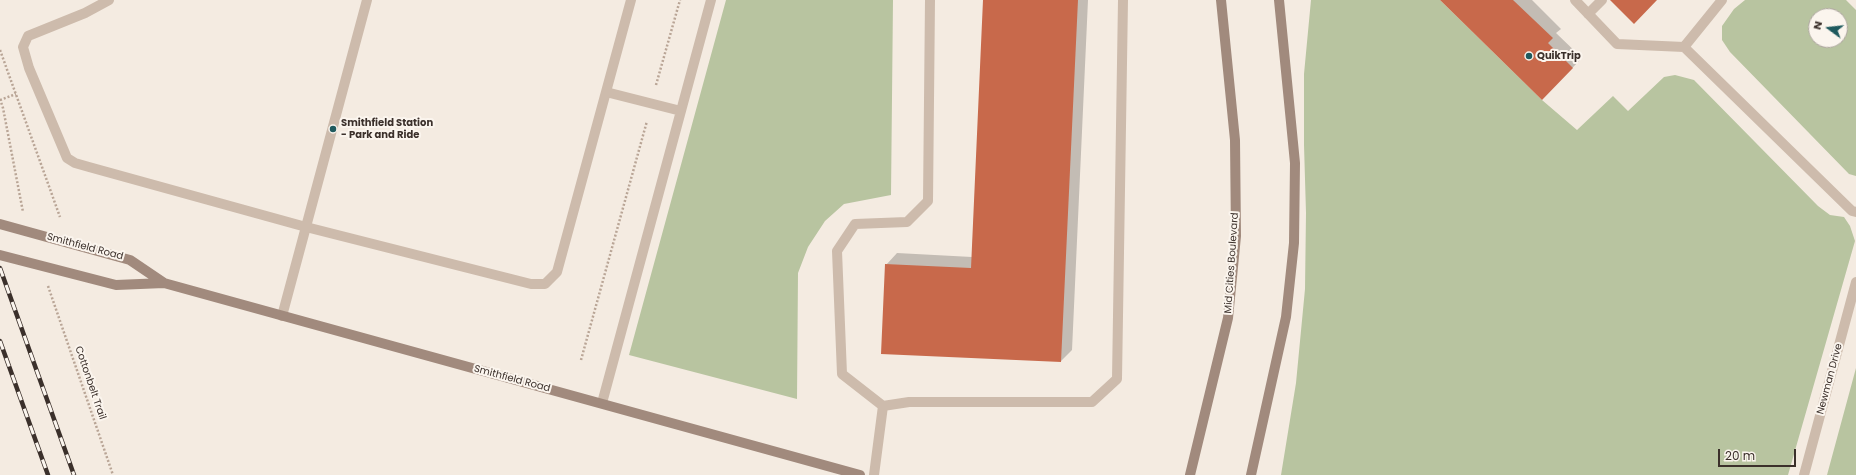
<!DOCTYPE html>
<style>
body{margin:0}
#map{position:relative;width:1856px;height:475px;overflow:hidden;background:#f4ebe1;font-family:Poppins,sans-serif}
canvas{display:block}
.north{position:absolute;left:1808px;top:8px;width:40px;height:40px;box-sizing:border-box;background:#fbf5ee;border:1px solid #aea6a0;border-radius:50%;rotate:285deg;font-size:11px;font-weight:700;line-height:16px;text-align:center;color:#3b302b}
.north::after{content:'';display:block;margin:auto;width:14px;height:18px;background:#1f5a5e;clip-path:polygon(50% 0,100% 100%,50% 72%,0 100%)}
.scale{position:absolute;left:1718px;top:449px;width:78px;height:18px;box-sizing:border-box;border:2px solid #3b302b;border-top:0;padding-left:5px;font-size:12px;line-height:14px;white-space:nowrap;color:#3b302b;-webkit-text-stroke:3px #fbf5ee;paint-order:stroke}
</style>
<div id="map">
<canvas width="1856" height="475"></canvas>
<div class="north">N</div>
<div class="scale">20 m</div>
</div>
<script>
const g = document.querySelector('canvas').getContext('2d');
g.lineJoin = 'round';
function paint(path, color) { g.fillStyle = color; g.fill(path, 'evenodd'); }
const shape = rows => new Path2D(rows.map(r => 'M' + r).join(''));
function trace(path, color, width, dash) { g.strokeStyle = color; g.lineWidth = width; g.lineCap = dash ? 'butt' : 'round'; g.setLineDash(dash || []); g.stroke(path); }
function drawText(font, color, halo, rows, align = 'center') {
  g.font = font + ' Poppins,sans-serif'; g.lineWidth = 4; g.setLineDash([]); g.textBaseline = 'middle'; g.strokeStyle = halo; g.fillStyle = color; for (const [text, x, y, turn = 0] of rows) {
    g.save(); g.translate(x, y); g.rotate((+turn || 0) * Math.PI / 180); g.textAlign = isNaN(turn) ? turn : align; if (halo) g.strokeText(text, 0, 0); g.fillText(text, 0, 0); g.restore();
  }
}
paint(shape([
 [726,0,893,0,891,195,844,204,825,221,808,247,798,273,797,399,629,355],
 [1311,0,1440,0,1542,100,1577,130,1613,96,1628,111,1664,77,1675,75,1694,80,1818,206,1830,215,1844,217,1850,226,1855,241,1788,475,1281,475,1296,383,1305,289,1306,213,1304,145,1304,74],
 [1745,0,1846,0,1856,10,1856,176,1849,174,1730,52,1722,40,1722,26,1734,9],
 [1816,16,1840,16,1840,40,1816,40],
 [1856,368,1856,475,1827,475]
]), '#b8c4a0');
paint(shape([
 [984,0,1088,0,1072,350,1061,361,886,265,897,253,972,257],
 [1442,0,1532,0,1561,29,1556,33,1582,58,1542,99]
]), '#0003');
paint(shape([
 [983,0,1078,0,1061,362,881,354,885,264,971,268],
 [1440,0,1513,0,1553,38,1548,43,1573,68,1542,100],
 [1610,0,1657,0,1634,24]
]), '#c8694b');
trace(shape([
 [0,50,60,217],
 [656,85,680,0],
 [0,99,3,108,23,212],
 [0,100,16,94],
 [48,286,113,475],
 [581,360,647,121]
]), '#b9a596', 2.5, [2, 2]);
trace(shape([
 [109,0,85,13,28,36,23,47,29,68,67,158,75,163,89,167,306,227,531,284,545,284,557,272,631,0],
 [930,0,928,201,907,222,855,224,837,251,842,374,883,406,909,402,1092,402,1117,379,1123,0],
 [1575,0,1617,44,1684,47,1852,211,1856,212],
 [1588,14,1602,0],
 [1684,47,1722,0],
 [606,92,681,111],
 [282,316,367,0],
 [602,403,711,0],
 [874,475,883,406]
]), '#cdbbac', 10);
trace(shape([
 [1804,475,1856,282]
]), '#cdbbac', 10);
trace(shape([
 [0,224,130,260,164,283],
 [0,255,116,285,164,283,860,475],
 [1190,475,1228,318,1236,236,1235,140,1221,0],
 [1251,475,1286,317,1294,243,1295,163,1279,0]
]), '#a18a7d', 10);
const rail = shape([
 [0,268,74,475],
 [0,341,48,475]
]);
trace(rail, '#3b302b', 4.5);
trace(rail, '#fbf5ee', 3, [9]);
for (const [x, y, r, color] of [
 [1529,56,4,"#1f5a5e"],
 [333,129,4,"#1f5a5e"]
]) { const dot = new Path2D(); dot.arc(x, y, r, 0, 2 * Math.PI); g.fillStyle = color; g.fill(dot); trace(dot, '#fbf5ee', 1.5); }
drawText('bold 10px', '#3b302b', '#fbf5ee', [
 ["QuikTrip",1537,56],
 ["Smithfield Station",341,123],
 ["- Park and Ride",341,135]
], 'left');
drawText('10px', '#3b302b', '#fbf5ee', [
 ["Smithfield Road",85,247,15],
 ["Mid Cities Boulevard",1232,263,-86],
 ["Smithfield Road",512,379,15],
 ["Newman Drive",1830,379,-75],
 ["Cottonbelt Trail",90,383,71]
]);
</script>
